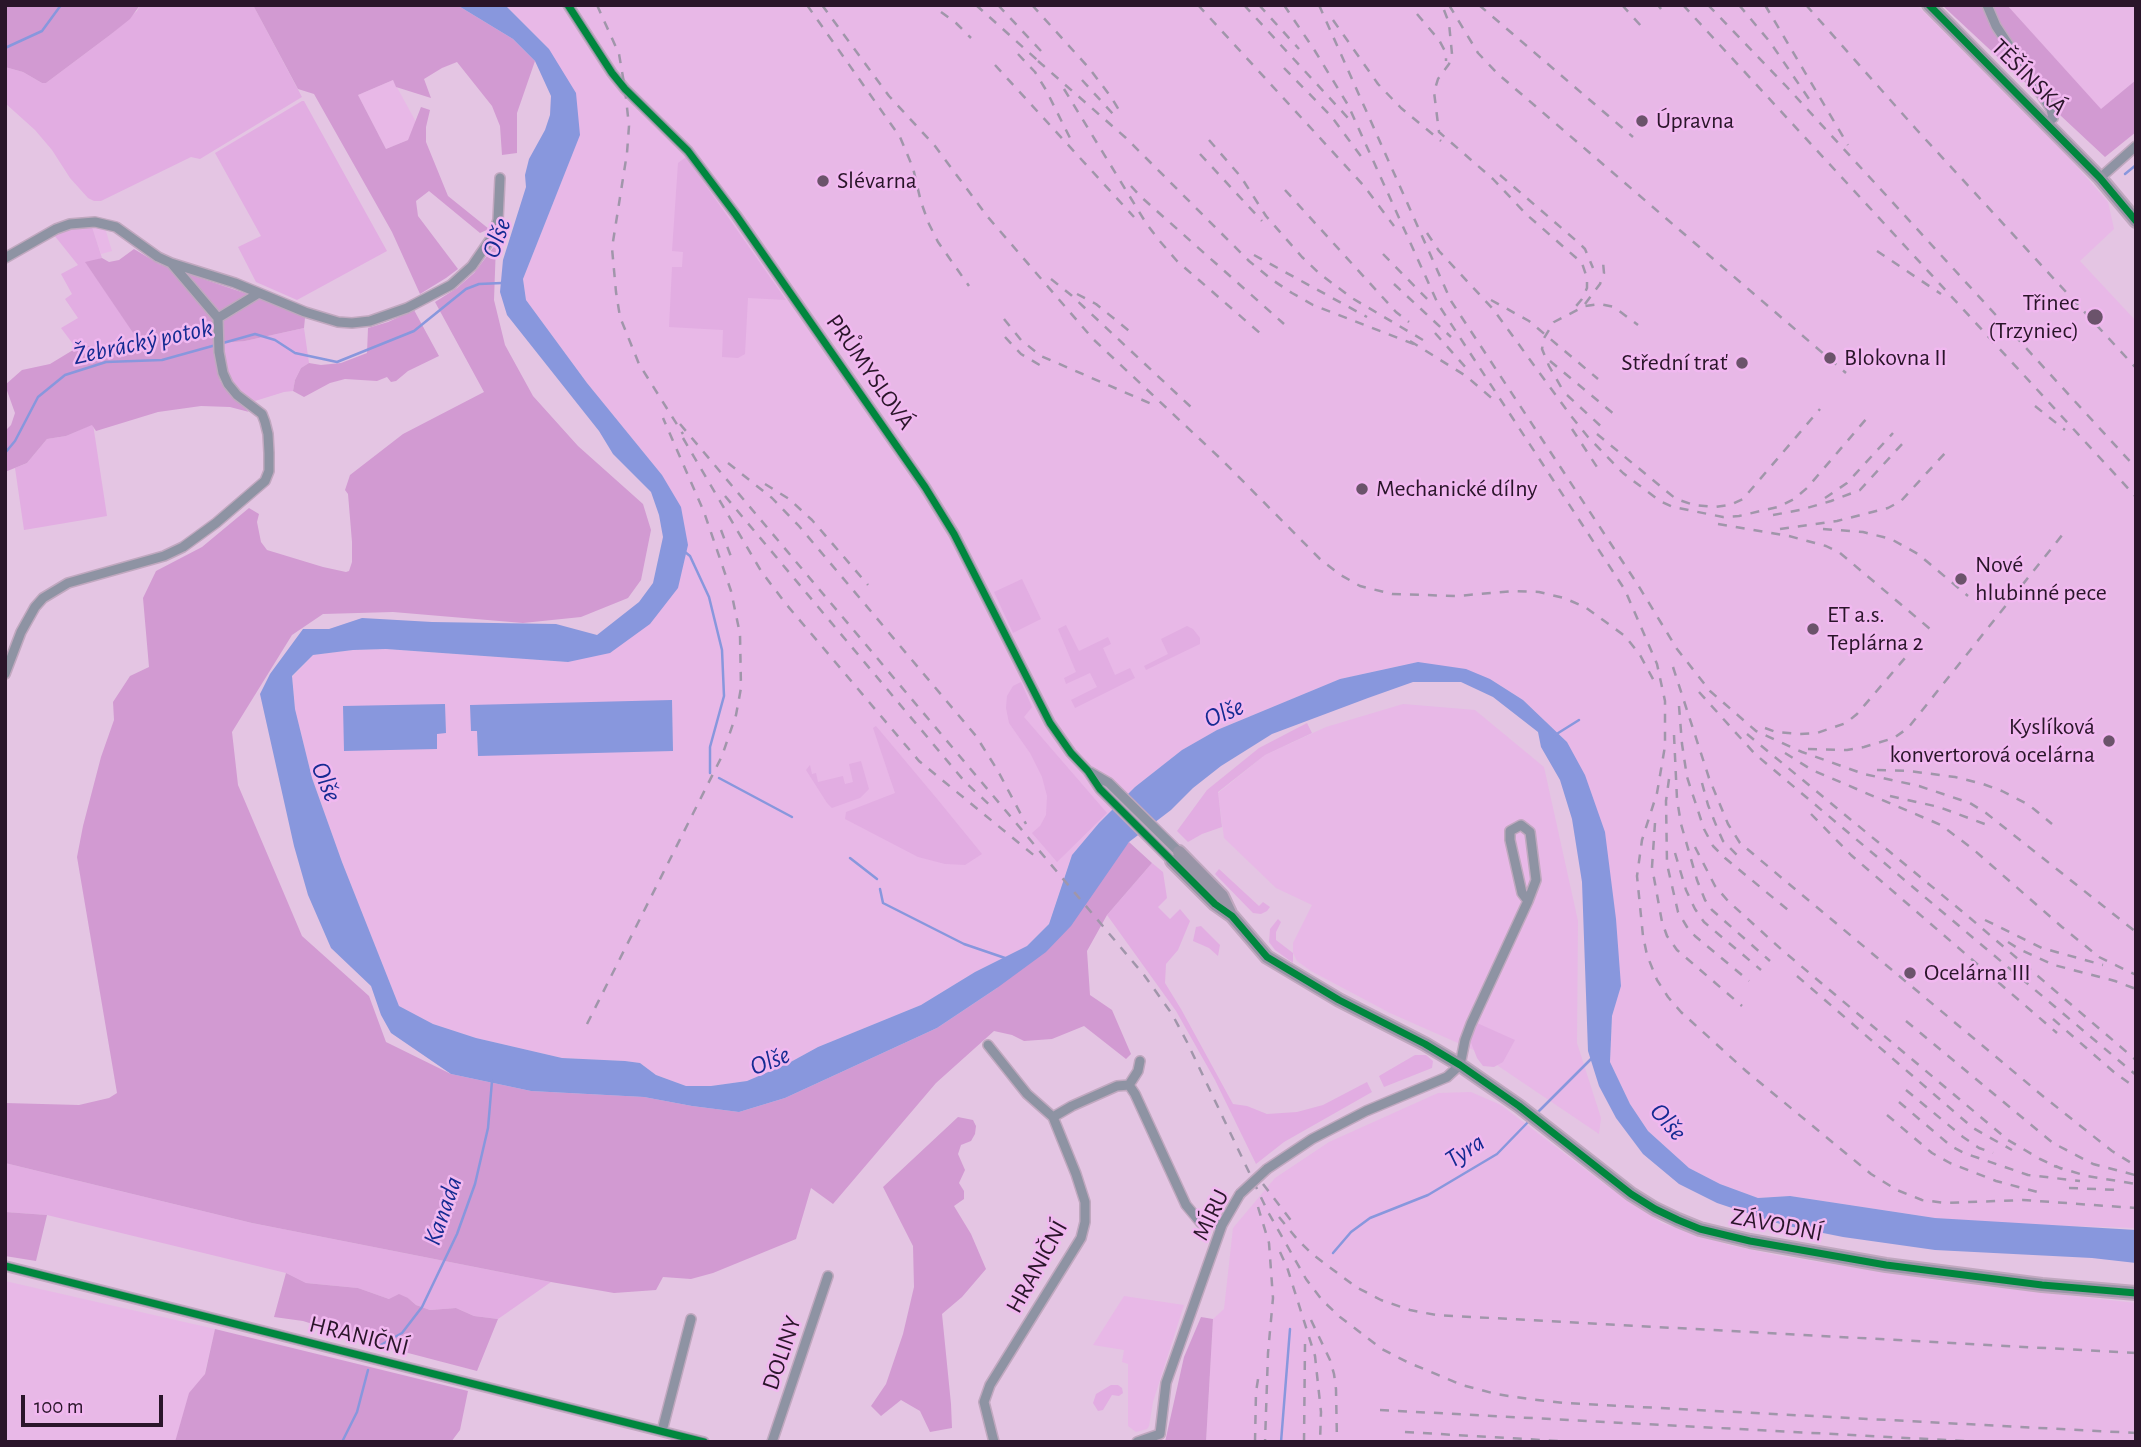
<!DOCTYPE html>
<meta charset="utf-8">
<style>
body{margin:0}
#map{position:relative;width:2141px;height:1447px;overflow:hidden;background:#e4c5e3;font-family:"Alegreya Sans",sans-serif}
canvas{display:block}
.frame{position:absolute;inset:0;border:7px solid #2a152a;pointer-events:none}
.scale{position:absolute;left:21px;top:1395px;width:142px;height:32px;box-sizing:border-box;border:4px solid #2a152a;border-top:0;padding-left:9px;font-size:21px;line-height:24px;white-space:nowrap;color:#2a152a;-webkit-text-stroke:5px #f1b8f0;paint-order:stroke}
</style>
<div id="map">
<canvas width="2141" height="1447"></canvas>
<div class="frame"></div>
<div class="scale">100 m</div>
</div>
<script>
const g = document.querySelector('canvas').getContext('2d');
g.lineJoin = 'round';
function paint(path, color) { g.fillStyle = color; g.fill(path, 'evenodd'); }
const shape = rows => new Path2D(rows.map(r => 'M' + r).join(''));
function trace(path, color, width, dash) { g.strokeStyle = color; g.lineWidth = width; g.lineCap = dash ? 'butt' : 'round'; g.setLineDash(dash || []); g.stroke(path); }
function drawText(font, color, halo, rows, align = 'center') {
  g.font = font + ' "Alegreya Sans",sans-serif'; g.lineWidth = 5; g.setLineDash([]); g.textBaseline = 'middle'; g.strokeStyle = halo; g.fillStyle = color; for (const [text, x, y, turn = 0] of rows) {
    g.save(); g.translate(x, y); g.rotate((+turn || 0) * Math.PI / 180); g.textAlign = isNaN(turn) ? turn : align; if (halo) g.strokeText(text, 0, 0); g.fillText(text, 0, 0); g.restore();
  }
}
paint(shape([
 [505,5,1917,5,2067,155,2108,202,2114,229,2080,261,2136,321,2136,1228,2011,1224,1935,1218,1790,1196,1758,1198,1720,1184,1689,1168,1648,1131,1630,1104,1610,1062,1612,1016,1621,985,1567,742,1523,700,1490,679,1418,662,1340,679,1217,730,1182,750,1135,787,1099,823,1072,855,1049,924,1027,946,975,972,921,1005,818,1047,787,1064,747,1081,711,1086,686,1086,656,1075,640,1063,625,1061,562,1058,476,1038,433,1024,399,1006,342,862,312,778,295,709,292,677,313,655,353,650,386,649,568,662,678,588,662,475,587,383,526,300,523,279,580,134,549,49],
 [2007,5,2136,5,2136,80,2101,110],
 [393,80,416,122,408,140,386,149,358,95],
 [92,227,105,228,112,251,101,254],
 [1403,704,1475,710,1544,767,1578,921,1577,1043,1601,1118,1599,1134,1476,1051,1390,1013,1311,971,1297,961,1293,953,1293,943,1312,905,1276,888,1224,838,1218,793,1265,755,1326,727],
 [1471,1092,1501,1105,1606,1185,1662,1223,1729,1245,1781,1256,1943,1281,2136,1303,2136,1442,1206,1442,1213,1319,1224,1309,1233,1228,1275,1178,1329,1142,1438,1093],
 [5,1281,215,1329,189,1442,5,1442],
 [1124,1296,1184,1305,1153,1402,1149,1426,1147,1429,1136,1432,1128,1426,1128,1364,1122,1362,1124,1350,1093,1345]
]), '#e8b8e7');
paint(shape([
 [140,5,253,5,302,97,200,159,191,157,101,201,94,201,88,198,70,178,52,150,35,130,5,103,5,67,23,72,42,83,46,83,110,35,137,11],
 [302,101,304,101,387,251,297,300,256,282,238,247,261,236,215,153],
 [686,157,786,300,748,298,745,354,738,358,722,357,723,330,669,327,672,267,682,267,683,252,672,251,678,163],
 [92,227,102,258,86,263,143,346,108,352,83,344,76,348,61,328,78,318,65,299,72,294,61,274,78,265,54,235,70,229],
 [304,328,309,363,301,368,295,380,293,391,284,392,255,401,244,396,236,387,229,374,222,343,245,341],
 [93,424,107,516,24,530,15,468,27,463,47,439,66,436],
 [1022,579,1041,619,1013,633,994,592],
 [1066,625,1079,651,1108,637,1111,644,1103,648,1115,675,1130,668,1135,678,1075,708,1071,700,1097,687,1090,673,1066,684,1064,678,1076,672,1058,629],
 [1187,626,1193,629,1200,638,1200,644,1146,670,1144,666,1168,654,1161,639],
 [1021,682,1032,707,1024,717,1107,813,1057,862,1032,833,1040,826,1046,815,1047,796,1042,777,1030,753,1009,723,1006,708,1007,696,1013,686],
 [1307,723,1312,733,1265,755,1218,792,1222,827,1202,834,1188,842,1177,831,1207,790,1259,748],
 [876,726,938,800,982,854,965,865,945,864,918,857,845,819,846,812,895,793,873,728],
 [861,761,869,789,860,798,832,808,827,803,806,770,810,765,812,774,816,773,818,782,843,776,845,784,853,782,849,764],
 [1152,863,1163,872,1167,898,1158,907,1170,919,1180,909,1190,921,1178,950,1166,964,1165,983,1181,1009,1233,1104,1247,1106,1267,1114,1297,1112,1323,1105,1367,1082,1372,1092,1284,1142,1256,1164,1215,1080,1176,1011,1107,915],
 [1219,869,1259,906,1263,902,1270,907,1267,911,1261,914,1253,913,1215,874],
 [1278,919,1281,922,1276,932,1276,940,1293,953,1293,963,1275,950,1269,942,1270,929],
 [1201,926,1220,945,1218,956,1209,948,1193,941,1196,927],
 [1477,1023,1515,1040,1503,1062,1494,1067,1483,1066,1477,1058,1470,1040],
 [1415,1055,1426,1055,1433,1061,1432,1068,1384,1087,1379,1076],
 [5,1163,252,1223,551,1282,498,1319,474,1316,456,1308,430,1310,416,1305,408,1298,389,1299,358,1288,306,1283,286,1273,47,1215,5,1212],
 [1111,1385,1118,1385,1122,1388,1123,1393,1119,1396,1112,1395,1103,1410,1098,1411,1093,1403,1096,1394]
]), '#e2ade2');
paint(shape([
 [5,5,140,5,130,19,110,35,46,83,42,83,23,72,5,67],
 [253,5,457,5,513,39,535,61,517,113,517,153,502,155,500,126,492,106,457,62,442,68,424,79,431,98,396,87,393,80,358,95,386,149,408,140,421,107,430,110,426,127,426,142,448,196,489,229,480,233,429,191,416,201,418,216,458,269,446,278,420,294,392,232,314,94,298,89],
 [1942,5,2007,5,2101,109,2136,80,2136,132,2105,157],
 [496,244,494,300,505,345,533,396,578,446,643,504,651,530,641,580,628,598,581,617,523,623,393,612,323,614,292,635,232,732,238,785,302,936,369,996,386,1042,451,1074,531,1091,644,1097,692,1106,739,1112,785,1098,937,1028,997,988,1129,842,1152,863,1107,915,1087,951,1090,995,1112,1010,1131,1054,1126,1059,1084,1026,1052,1039,1024,1041,1012,1035,994,1031,936,1083,833,1204,811,1188,796,1239,713,1273,691,1279,663,1277,656,1290,614,1293,551,1282,252,1223,5,1163,5,1103,79,1105,109,1098,117,1093,77,857,83,826,101,757,114,720,113,702,130,676,149,667,143,598,156,571,202,547,249,508,259,514,257,522,261,542,267,550,323,567,346,572,349,571,352,562,352,542,348,494,345,490,350,475,403,434,484,392,435,302,457,288,474,273],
 [134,249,159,264,277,304,305,318,304,328,245,341,222,343,214,347,220,381,231,395,249,412,230,407,201,406,158,412,96,431,92,425,66,436,47,439,27,463,5,472,5,431,11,425,15,413,5,385,22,370,50,364,83,344,108,352,142,346,85,262,102,258,109,262,119,260],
 [414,310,439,356,408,371,396,381,391,382,387,377,377,381,345,379,330,383,304,397,293,391,295,380,301,368,309,363,321,365,341,363,367,353,368,328,388,322],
 [958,1117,973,1120,976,1126,975,1134,971,1141,961,1145,958,1154,965,1170,959,1183,964,1191,964,1199,954,1206,971,1234,986,1269,962,1297,942,1314,951,1404,952,1428,930,1432,920,1411,901,1400,881,1416,871,1406,886,1384,903,1334,914,1287,913,1246,883,1187],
 [5,1212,47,1215,36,1261,5,1256],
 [286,1273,306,1283,358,1288,389,1299,399,1294,408,1298,416,1305,430,1310,456,1308,474,1316,498,1319,477,1371,389,1348,303,1321,274,1317],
 [1201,1317,1213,1319,1206,1442,1165,1442,1184,1357],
 [215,1329,468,1391,460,1430,451,1442,175,1442,189,1393,205,1374]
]), '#d29ad2');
paint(shape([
 [457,5,505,5,549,49,576,93,580,135,523,279,526,300,587,383,662,475,681,507,688,545,678,588,650,624,610,653,568,662,386,649,353,650,313,655,292,676,295,709,312,778,342,862,399,1006,433,1024,476,1038,562,1058,625,1061,640,1063,656,1075,686,1086,711,1086,747,1081,787,1064,818,1047,921,1005,975,972,1027,946,1049,924,1072,855,1099,823,1135,787,1182,750,1217,730,1340,679,1418,662,1466,669,1490,679,1523,700,1567,742,1585,775,1605,832,1616,919,1621,986,1612,1016,1610,1062,1630,1104,1648,1131,1689,1168,1720,1184,1758,1198,1790,1196,1935,1218,2136,1230,2136,1263,2092,1258,1935,1250,1843,1237,1783,1225,1717,1203,1679,1184,1643,1154,1616,1118,1599,1086,1588,1051,1582,882,1572,819,1560,780,1541,747,1538,732,1493,697,1461,682,1413,682,1368,698,1272,734,1221,766,1193,788,1171,810,1129,842,1071,926,1046,952,997,988,937,1028,785,1098,739,1112,692,1106,644,1097,531,1091,451,1074,391,1033,381,1015,371,986,331,948,308,895,294,846,260,694,270,674,303,629,329,629,362,618,432,622,556,624,597,635,639,602,653,583,663,537,659,515,651,492,613,454,599,431,507,315,500,292,503,260,526,187,525,175,529,159,545,130,550,115,551,96,535,61,513,39],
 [672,700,673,751,478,756,477,731,471,731,470,705],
 [445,704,446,733,437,734,437,749,344,751,343,706]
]), '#8897dd');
trace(shape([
 [5,48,42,31,61,5],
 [2125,174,2136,165],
 [223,343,255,334,275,340,295,353,337,362,414,331,466,289,479,284,502,283],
 [5,453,15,441,38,397,65,375,106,362,162,360,216,345],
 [685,552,690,556,709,597,722,650,724,696,710,747,710,773],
 [1555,735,1579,720],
 [719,778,792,817],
 [850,858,877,879],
 [880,889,883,903,964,944,1005,958],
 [1535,1115,1592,1058],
 [1333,1253,1351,1232,1370,1218,1428,1195,1497,1154,1530,1120],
 [379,1346,402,1333,422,1307,457,1234,475,1184,488,1128,492,1081],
 [342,1442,357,1412,368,1370],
 [1281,1442,1290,1329]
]), '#8897dd', 2.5);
const street = shape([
 [568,5,612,73,625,89,688,151,736,215,925,487,954,534,1050,723,1071,753,1088,771,1100,789,1172,861],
 [1987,5,1996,26,2051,109,2053,118,2047,123],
 [2100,178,2136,146],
 [5,258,56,229,70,224,95,222,116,227,158,257,171,263,235,283,305,312,338,322,352,323,370,321,407,308,451,285,472,266,492,237,498,220,500,178],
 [172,264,218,318],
 [5,674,21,632,35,607,43,598,68,583,164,556,183,547,216,523,265,481,269,471,269,453,268,434,265,422,262,414,237,395,228,384,223,373,219,352,218,318,259,293],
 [1090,772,1109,783,1179,852],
 [988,1045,1027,1094,1053,1117,1076,1174,1085,1202,1085,1222,1081,1238,990,1385,984,1402,994,1442],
 [1129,1085,1138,1071,1140,1061],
 [1053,1117,1072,1106,1117,1086,1129,1085,1135,1094,1186,1205,1201,1223,1222,1225],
 [1267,1169,1312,1139,1366,1111,1447,1077,1460,1065,1465,1040,1471,1024,1528,901,1536,880,1530,832,1521,825,1510,831,1510,840,1522,893,1528,901],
 [5,1266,704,1442],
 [662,1431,691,1319],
 [772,1442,828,1276],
 [1137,1442,1160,1434,1166,1383,1222,1225,1240,1194]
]);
const secondary = shape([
 [1929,5,2100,178,2136,221],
 [1179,852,1222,896,1230,913],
 [1172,861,1215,904,1232,916,1267,957,1339,1000,1425,1044,1460,1065,1519,1106,1631,1194,1655,1209,1678,1220,1700,1229,1750,1241,1886,1265,2042,1285,2136,1293]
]);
trace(street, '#c0a8bf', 12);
trace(secondary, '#c0a8bf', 16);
trace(street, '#8e93a3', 9);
trace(secondary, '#9995a7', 12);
trace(shape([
 [597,5,619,54,625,89,629,126,627,153,612,248,616,292,620,317,639,364,683,434],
 [807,5,900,137,913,168,921,202,929,224,938,242,969,286],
 [822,5,889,96,935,146,987,216,1093,339,1222,460,1320,559,1339,574,1360,586,1392,594,1457,596,1513,591,1539,592,1564,598,1585,607,1625,636,1640,655,1654,681],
 [976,5,1044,66],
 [998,5,1041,51],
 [1032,5,1089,68,1111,97,1122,115],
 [1198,5,1364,186,1394,226],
 [1244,5,1348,118],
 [1259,5,1299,49],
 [1284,5,1315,51,1348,105,1438,304,1625,590,1657,664,1665,701,1665,746,1657,793,1642,840,1637,876,1643,936,1647,955,1657,980,1668,997,1681,1012,1746,1071,1871,1174,1897,1190,1922,1200,1945,1203,2023,1200,2136,1208],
 [1319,5,1451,301,1638,585,1677,649,1710,691,1756,731,1802,752,1864,774,1919,786,1970,803,1986,813,2136,932],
 [1449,5,1478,53,1498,74,1846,373],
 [1479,5,1633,137],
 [1622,5,1642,27],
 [1658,5,1661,9],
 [1683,5,2136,497],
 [1708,5,1786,86,2136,468],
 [1739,5,1770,42,1809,99],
 [1765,5,1848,145],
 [1806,5,1916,129,2136,368],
 [1444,10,1449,23,1452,54,1449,64,1438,79,1434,92,1439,132,1493,179,1526,214,1582,263,1587,278,1587,288,1582,299,1572,311],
 [941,12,956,23,971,38],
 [1417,14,1439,40,1446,53,1446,61],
 [1333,20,1378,84,1401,108,1441,141],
 [1018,54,1035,72,1046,90,1071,140],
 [1038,61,1126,138,1249,261,1271,279,1292,293,1313,305,1419,346],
 [995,65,1134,217],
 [1284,68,1331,116,1366,163],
 [1082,80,1113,114],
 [1064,89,1146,223,1158,239,1177,261,1261,334],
 [1209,140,1241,177,1266,216,1302,257,1320,274,1352,298,1423,340],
 [1200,154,1262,221],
 [1500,175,1580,244,1585,249,1593,268],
 [1131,186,1140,196,1284,324],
 [1285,190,1396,312,1409,322],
 [1427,233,1439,251,1493,309,1571,416,1588,437,1623,473,1660,501,1673,507,1723,517,1739,516,1778,507,1794,499,1807,488,1867,418],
 [1877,251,1941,294],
 [1383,254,1432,304],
 [1254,255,1367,317],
 [1051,279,1071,295,1192,408],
 [1394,284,1451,337],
 [1077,294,1096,304,1133,334],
 [1491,300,1529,321,1598,379],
 [1585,304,1600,284,1604,273,1603,262],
 [1004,319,1021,340,1041,356,1154,405],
 [1435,333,1468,370],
 [1005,337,1021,354,1043,367],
 [1410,341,1466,376,1495,401],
 [1550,361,1614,414],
 [1561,387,1549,366,1542,349,1544,338,1554,322,1585,306,1600,304,1614,307,1638,325],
 [1567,395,1606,431],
 [2035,406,2065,430],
 [680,424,1144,975,1172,1014,1187,1042,1268,1212,1306,1279,1322,1300,1340,1317,1382,1349,1407,1362,1462,1385,1496,1394,1529,1399,1564,1403,2136,1433],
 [1572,429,1597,467],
 [1597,434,1676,499,1694,505,1715,507,1730,505,1743,499,1820,409],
 [683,438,761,571,786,604,919,761,1036,857],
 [728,463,772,498,799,526,976,736,998,771,1026,824],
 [765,484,789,499,812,520,868,585],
 [725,496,965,782,994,809],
 [1825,498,1847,483,1893,433],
 [1773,515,1800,510,1831,501,1860,490,1903,443],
 [1718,524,1789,536,1826,546,1840,553,1936,634],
 [1780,529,1837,521,1888,508,1901,501,1946,452],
 [1823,529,1863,532,1891,539,1918,554,1968,596],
 [721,530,733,562],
 [1673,667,1709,778,1728,824,1740,843,2044,1097,2112,1151,2136,1166],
 [1699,692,1755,754,2136,1075],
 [1679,706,1682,744,1687,777,1704,829,1713,846,1725,858,1788,910],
 [1765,728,1776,732,1799,734,1817,733,1846,723,1857,714,1905,658],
 [1747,734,1970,918,2136,1060],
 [1674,735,1677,799,1681,824,1697,880,1705,900,1712,910,1770,961],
 [1808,749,1847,750,1864,747,1894,738,1908,728,2063,534],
 [1785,753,1812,770,1941,825,1974,850,2062,927,2099,957,2136,975],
 [1877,770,1909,771,1955,777,1983,784,2002,791,2029,805,2052,824],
 [1669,779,1666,801,1667,864,1678,912,1687,927,1695,936,1749,981],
 [1702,783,1708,805,1718,830,1723,841,1741,859],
 [1890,796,1939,807,1990,826],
 [1811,814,1851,855,2057,1033],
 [1655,823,1652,867,1662,922,1667,936,1677,950,1742,1006],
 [1695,847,1715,886,1728,901,1782,950,2008,1140,2040,1159,2062,1169],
 [1675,853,1686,890,1695,909,1704,922,1761,970],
 [1985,920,2042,948,2103,965],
 [2008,942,2019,949,2054,965,2115,981,2136,989],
 [1797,976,1973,1128,2012,1150],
 [2053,1019,2115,1073,2136,1088],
 [1906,1021,2053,1143,2093,1164,2135,1175],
 [587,1024,722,756,736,715,741,688,740,634,731,591,704,512,663,418],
 [1906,1090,1963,1137,1979,1148,1993,1153],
 [1899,1102,1951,1146,1964,1153,2028,1175,2080,1181],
 [1887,1115,1932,1153,1950,1163,1996,1181,2045,1194],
 [2054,1166,2087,1176,2136,1184],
 [1263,1184,1293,1223],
 [2069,1188,2118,1190],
 [1258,1207,1269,1243,1273,1298,1268,1353,1265,1442],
 [1279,1217,1297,1239,1312,1254,1356,1287,1381,1300,1410,1310,1436,1315,2136,1353],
 [1280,1252,1287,1267,1315,1356,1321,1412,1320,1442],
 [1311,1320,1330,1360,1334,1374,1336,1389,1337,1442],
 [1380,1410,1983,1442],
 [1405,1432,1576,1442],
 [1255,1442,1256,1392,1259,1373],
 [1304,1442,1305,1344]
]), '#a096aa', 2.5, [9, 9]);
const streetBridge = shape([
 [1240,1194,1267,1169]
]);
trace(streetBridge, '#c0a8bf', 12, []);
trace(streetBridge, '#8e93a3', 9);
trace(shape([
 [568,5,612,73,625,89,688,151,736,215,925,487,954,534,1050,723,1071,753,1088,771,1100,789,1215,904,1232,916,1267,957,1339,1000,1425,1044,1460,1065,1519,1106,1631,1194,1655,1209,1678,1220,1700,1229,1750,1241,1886,1265,2042,1285,2136,1293],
 [1929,5,2100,178,2136,221],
 [5,1266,704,1442]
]), '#00873e', 7);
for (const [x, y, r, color] of [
 [1642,121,7,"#6b536b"],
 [823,181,7,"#6b536b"],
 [2095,317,9,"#6b536b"],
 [1830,358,7,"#6b536b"],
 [1742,363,7,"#6b536b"],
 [1362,489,7,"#6b536b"],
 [1961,579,7,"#6b536b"],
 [1813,629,7,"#6b536b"],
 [2109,741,7,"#6b536b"],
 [1910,973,7,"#6b536b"]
]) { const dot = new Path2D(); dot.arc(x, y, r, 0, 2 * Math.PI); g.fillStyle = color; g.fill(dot); trace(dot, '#f1b8f0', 2.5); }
drawText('24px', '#2a152a', '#f1b8f0', [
 ["TĚŠÍNSKÁ",2029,77,45],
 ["PRŮMYSLOVÁ",870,372,55],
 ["MÍRU",1211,1215,-64],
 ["ZÁVODNÍ",1777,1225,11],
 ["HRANIČNÍ",1037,1267,-61],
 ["HRANIČNÍ",359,1336,14],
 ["DOLINY",782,1353,-71]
]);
drawText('24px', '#2a152a', '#f1b8f0', [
 ["Úpravna",1656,121],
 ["Slévarna",837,181],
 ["Třinec",2079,303,"right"],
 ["(Trzyniec)",2079,331,"right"],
 ["Blokovna II",1844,358],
 ["Střední trať",1728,363,"right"],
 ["Mechanické dílny",1376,489],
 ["Nové",1975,565],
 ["hlubinné pece",1975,593],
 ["ET a.s.",1827,615],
 ["Teplárna 2",1827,643],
 ["Kyslíková",2095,727,"right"],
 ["konvertorová ocelárna",2095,755,"right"],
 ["Ocelárna III",1924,973]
], 'left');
drawText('italic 26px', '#152b92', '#f1b8f0', [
 ["Olše",497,238,-70],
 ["Žebrácký potok",143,342,-12],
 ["Olše",1224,713,-22],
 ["Olše",326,782,67],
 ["Olše",770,1061,-21],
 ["Olše",1668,1122,49],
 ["Tyra",1465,1151,-33],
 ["Kanada",443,1211,-71]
]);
</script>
